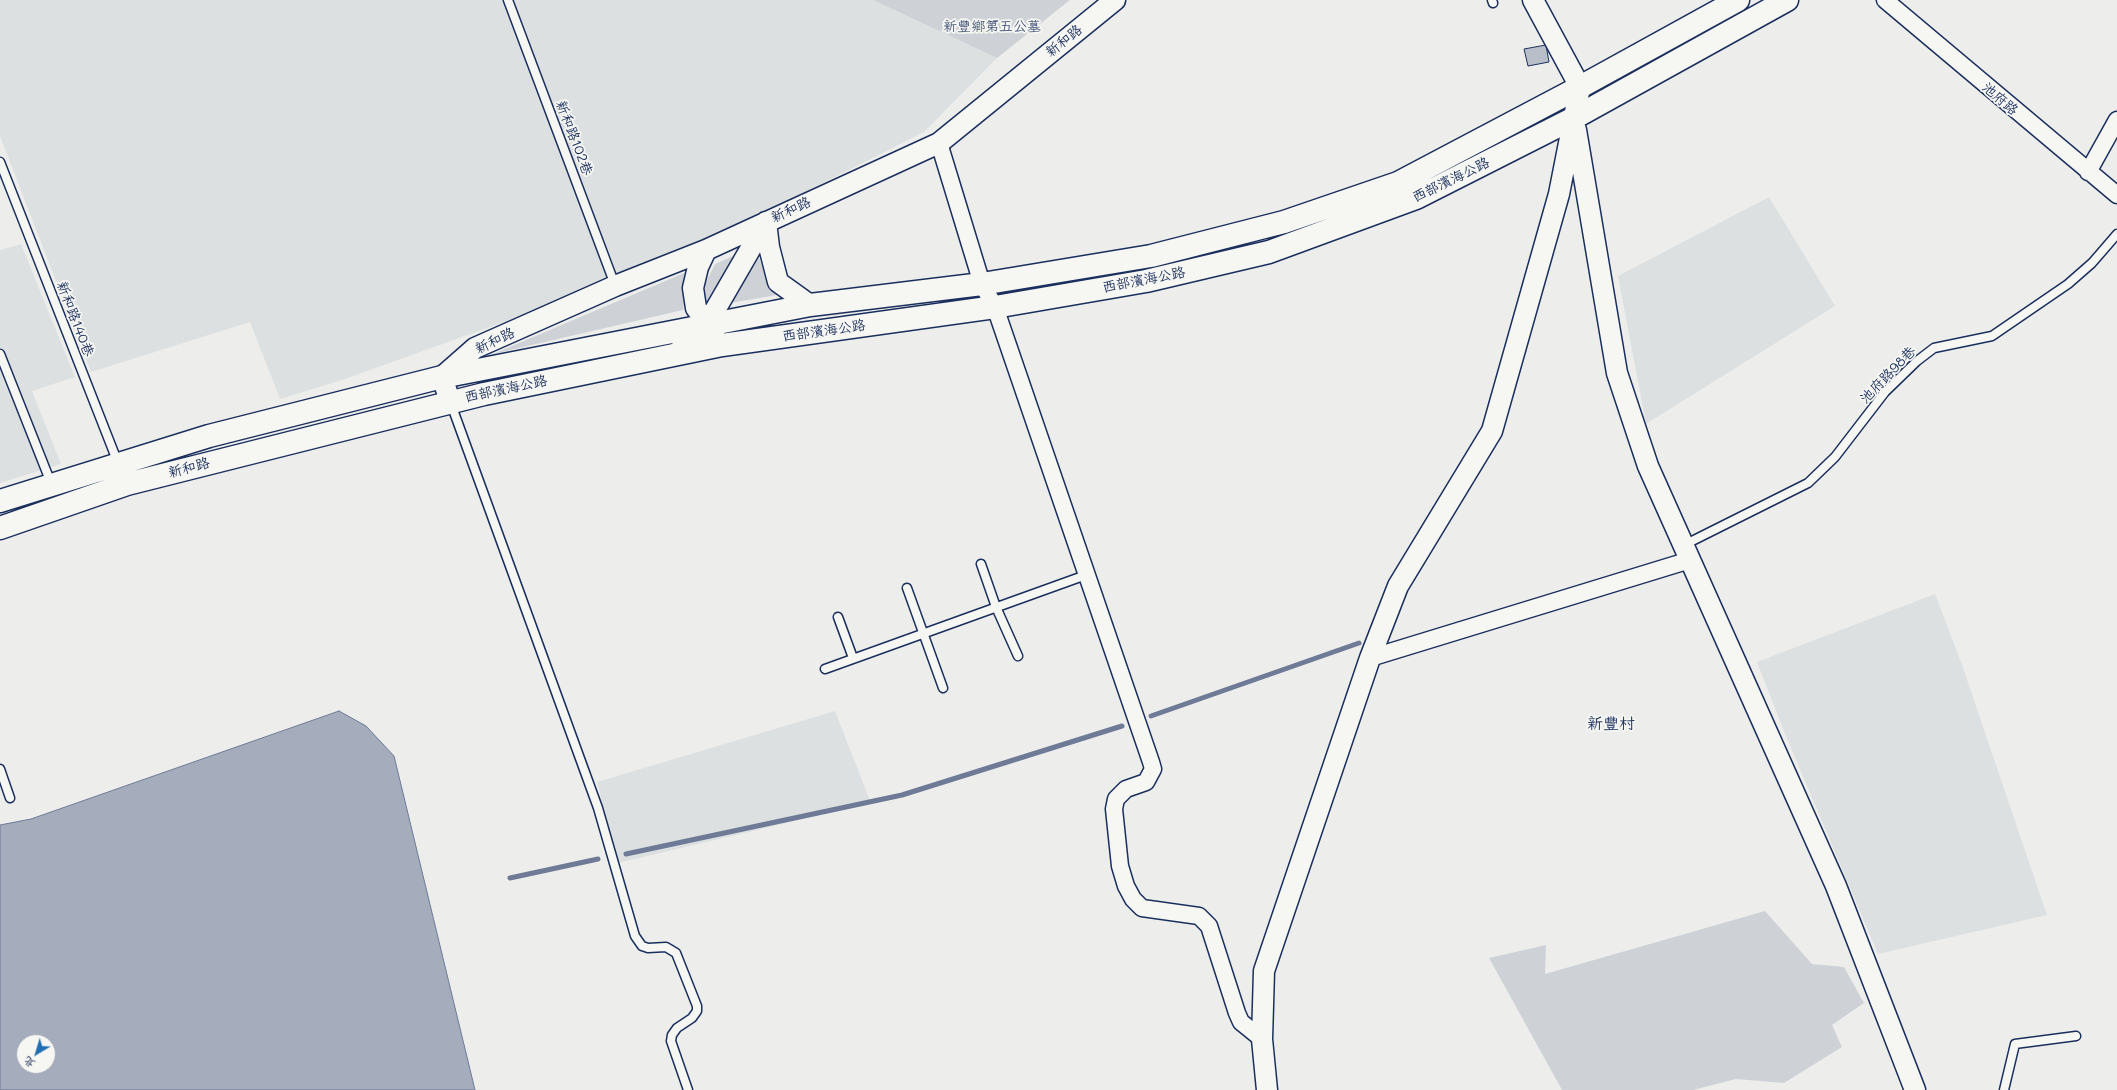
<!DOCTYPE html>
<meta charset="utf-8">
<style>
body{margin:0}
#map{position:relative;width:2117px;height:1090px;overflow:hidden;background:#edeeec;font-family:Mali,"LXGW WenKai TC",sans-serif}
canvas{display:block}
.north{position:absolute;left:16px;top:1034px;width:40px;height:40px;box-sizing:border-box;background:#f6f6f2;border:1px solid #9ea6b7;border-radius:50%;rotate:218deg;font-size:11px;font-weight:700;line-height:16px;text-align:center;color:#1b2f5e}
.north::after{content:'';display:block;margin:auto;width:14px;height:18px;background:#1f6fb2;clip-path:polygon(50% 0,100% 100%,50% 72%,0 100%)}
</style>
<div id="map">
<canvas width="2117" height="1090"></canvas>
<div class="north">北</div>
</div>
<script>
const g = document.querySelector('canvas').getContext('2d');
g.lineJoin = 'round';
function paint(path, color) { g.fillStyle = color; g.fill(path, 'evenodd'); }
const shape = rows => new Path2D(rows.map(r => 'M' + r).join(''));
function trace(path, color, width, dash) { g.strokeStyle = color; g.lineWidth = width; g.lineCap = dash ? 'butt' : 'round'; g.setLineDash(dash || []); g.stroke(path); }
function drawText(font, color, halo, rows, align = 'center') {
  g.font = font + ' Mali,"LXGW WenKai TC",sans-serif'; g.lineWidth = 3.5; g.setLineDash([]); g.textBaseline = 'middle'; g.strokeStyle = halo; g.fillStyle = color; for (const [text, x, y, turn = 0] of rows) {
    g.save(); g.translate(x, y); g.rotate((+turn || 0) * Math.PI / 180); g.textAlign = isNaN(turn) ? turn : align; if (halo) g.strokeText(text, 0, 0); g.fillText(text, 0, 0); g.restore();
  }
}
paint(shape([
 [0,0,873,0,997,58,924,132,732,229,521,316,342,380,280,399,250,322,91,372,0,136],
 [1769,197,1835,306,1646,424,1618,276],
 [21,244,75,377,32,391,61,464,0,483,0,250],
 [1935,594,1961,662,2047,915,1878,954,1783,729,1757,662],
 [835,711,871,803,618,863,597,782]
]), '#dde0e1');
paint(shape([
 [873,0,1070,0,997,58],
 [740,253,707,308,704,297,706,282,715,264],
 [759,258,767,280,777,295,730,303],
 [689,271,683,310,493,354],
 [1765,911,1812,964,1844,967,1864,1003,1832,1025,1842,1047,1784,1083,1736,1079,1693,1090,1562,1090,1489,958,1546,945,1545,974]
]), '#ced2d7');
const water = shape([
 [339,711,366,726,394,756,475,1090,0,1090,0,825,31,819,339,711],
 [24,1042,48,1042,48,1066,24,1066,24,1042]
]);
paint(water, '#a5acbc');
trace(water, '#6e7a96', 1);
trace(shape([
 [1151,716,1359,643],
 [626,854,902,795,1122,726],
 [510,878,598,859]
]), '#6e7a96', 5);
const building = shape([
 [1546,45,1549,62,1528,66,1524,49,1546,45]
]);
paint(building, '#b9bfc8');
trace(building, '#1b2f5e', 1);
const service = shape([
 [508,0,615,285],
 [1492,0,1493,3],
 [0,162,118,463],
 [0,354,51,483],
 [451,404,598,808,635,936,642,946,648,948,666,947,676,953,697,1006,697,1011,692,1018,677,1028,672,1035,671,1041,688,1090],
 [1684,545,1808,483,1835,457,1885,392,1917,361,1934,348,1992,336,2068,284,2092,263,2117,234],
 [981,564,996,607,1018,656],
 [907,588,943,688],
 [838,617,853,658],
 [825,669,1086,575],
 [0,769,10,798],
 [2004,1090,2015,1044,2076,1036]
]);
const minor = shape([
 [1885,0,2117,195],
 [939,143,982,284,995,307,1151,762,1153,769,1146,782,1126,789,1116,799,1114,809,1120,866,1126,886,1133,899,1142,908,1199,916,1209,926,1237,1013,1241,1022,1262,1039],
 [2088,172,2117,120],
 [1370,658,1690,560]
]);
const tertiary = shape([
 [1576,130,1617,373,1648,466,1836,886,1915,1090],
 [766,222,769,247,778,282,810,305],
 [706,250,698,267,693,288,696,308,714,333],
 [676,354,707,324,766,222],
 [450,401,442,377,475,348,615,286,706,250,939,143,1115,0],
 [1267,1090,1262,1039,1264,971,1370,658,1398,586,1492,431,1559,194,1580,87,1533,0]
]);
const primary = shape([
 [0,501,209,436,442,377,810,305,982,284,1151,256,1284,222,1398,183,1580,87,1738,0],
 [0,528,127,484,484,394,722,345,995,307,1146,281,1269,252,1416,198,1574,118,1787,0]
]);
trace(service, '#1b2f5e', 11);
trace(minor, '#1b2f5e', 19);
trace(tertiary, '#1b2f5e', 23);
trace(primary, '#1b2f5e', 25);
trace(service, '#f6f6f2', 8);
trace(minor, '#f6f6f2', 16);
trace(tertiary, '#f6f6f2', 20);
trace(primary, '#f6f6f2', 22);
drawText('14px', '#48587c', '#f6f6f2', [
 ["新豐鄉第五公墓",992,27]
]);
drawText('14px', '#1b2f5e', '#f6f6f2', [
 ["新和路",1064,41,-39],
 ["池府路",2000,99,40],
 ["新和路102巷",574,138,69],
 ["西部濱海公路",1451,180,-26],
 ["新和路",791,210,-25],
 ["西部濱海公路",1144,280,-11],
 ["新和路140巷",75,319,69],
 ["西部濱海公路",824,331,-8],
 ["新和路",495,341,-26],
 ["池府路98巷",1888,375,-46],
 ["西部濱海公路",506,389,-12],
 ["新和路",189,468,-15]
]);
drawText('16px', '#1b2f5e', '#f6f6f2', [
 ["新豐村",1611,724]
]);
</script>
